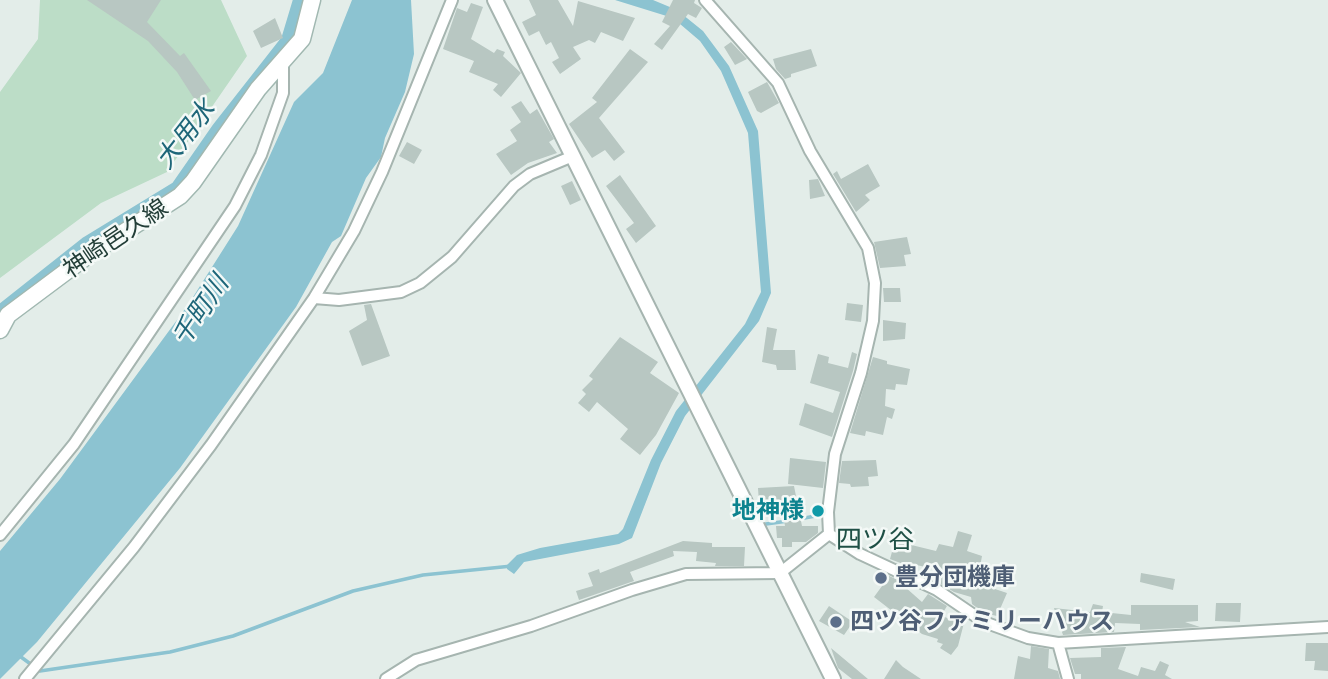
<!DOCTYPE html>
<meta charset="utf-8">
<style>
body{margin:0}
canvas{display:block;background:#e3ede9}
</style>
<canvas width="1328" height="679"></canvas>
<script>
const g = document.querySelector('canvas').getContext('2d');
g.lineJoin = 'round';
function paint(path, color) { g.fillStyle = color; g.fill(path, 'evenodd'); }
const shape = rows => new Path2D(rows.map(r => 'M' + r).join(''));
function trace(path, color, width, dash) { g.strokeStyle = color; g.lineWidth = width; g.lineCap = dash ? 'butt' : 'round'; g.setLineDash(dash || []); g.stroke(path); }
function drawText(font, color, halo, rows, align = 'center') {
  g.font = font + ' "Work Sans","Noto Sans JP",sans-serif'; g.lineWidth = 5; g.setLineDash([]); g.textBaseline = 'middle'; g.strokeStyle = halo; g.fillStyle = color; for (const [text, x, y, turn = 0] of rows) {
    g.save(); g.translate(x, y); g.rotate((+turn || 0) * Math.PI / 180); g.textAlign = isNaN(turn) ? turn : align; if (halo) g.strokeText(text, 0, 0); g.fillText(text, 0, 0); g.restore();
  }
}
paint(shape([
 [40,0,221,0,247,56,167,172,101,203,0,278,0,92,38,39]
]), '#bcddc7');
paint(shape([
 [352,0,411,0,414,54,405,92,385,138,381,157,366,178,341,236,332,242,296,307,180,468,37,642,0,679,0,551,60,479,188,305,238,226,294,102,323,73],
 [615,0,653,0,677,10,703,31,729,66,758,131,771,293,759,321,685,416,661,463,632,538,619,544,524,562,514,574,507,569,507,565,517,555,540,548,618,534,623,529,651,460,676,411,745,324,761,292,748,133,721,71,700,41,673,18]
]), '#8cc3d1');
trace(shape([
 [799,519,821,515],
 [766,524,788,521],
 [21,657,40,671,170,652,233,636,353,591,423,575,512,566]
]), '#8cc3d1', 3.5);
trace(shape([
 [0,311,87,242,177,187,218,128,287,40,299,0]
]), '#8cc3d1', 12);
paint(shape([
 [87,0,161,0,147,22,180,56,184,53,211,91,195,100,177,72,148,41],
 [529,0,558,0,573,26,578,1,635,18,623,41,601,32,595,43,589,40,573,47,581,59,560,74,552,62,559,58,551,42,546,45,539,31,529,36,522,22,536,15],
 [673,0,695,0,694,3,702,8,696,18,688,14,662,50,654,44,670,26,662,22],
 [471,3,483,7,471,39,494,53,497,49,505,52,503,56,521,73,501,97,493,90,498,84,469,72,474,61,443,49,457,8,467,12],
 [275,18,283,38,261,48,253,31],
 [731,42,747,59,735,65,724,47],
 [630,49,648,62,599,118,625,152,614,161,605,150,592,158,569,124,597,102,592,98],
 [811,49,817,66,791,74,791,77,785,79,776,69,773,59],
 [767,82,779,103,761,113,757,111,748,92],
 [521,101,530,114,537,109,554,139,549,142,557,153,528,163,511,175,496,154,517,141,510,130,521,122,511,107],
 [407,142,422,150,414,164,399,156],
 [868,164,880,186,865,195,870,200,856,212,833,174,837,171,841,179],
 [620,175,656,226,636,243,626,229,634,223,606,186],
 [818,179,825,196,810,199,809,180],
 [572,181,581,200,570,205,561,186],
 [907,237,911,254,904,255,906,266,880,268,874,242],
 [883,288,900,288,901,302,884,302],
 [847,303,863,305,861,322,845,320],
 [371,304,390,356,362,366,349,331,367,320,364,305],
 [883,320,906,323,905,339,883,341],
 [767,327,777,329,773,350,795,350,796,370,777,370,776,365,762,362],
 [620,337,658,362,650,373,679,393,656,435,640,455,620,439,628,429,597,402,589,412,578,403,586,394,582,390,593,379,589,376],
 [852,352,857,354,853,371,832,437,799,425,805,403,833,413,840,392,810,383,818,354,829,357,828,363,848,368],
 [873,357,887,361,887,364,910,369,907,385,896,384,895,390,886,389,885,406,895,409,892,419,887,417,883,435,866,431,865,436,850,433],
 [790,458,826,462,823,488,788,484],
 [876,460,878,476,868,477,869,486,851,487,850,484,839,483,842,461],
 [794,486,802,526,818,526,818,533,806,542,792,542,792,547,782,547,782,538,777,538,776,526,785,526,781,503,759,503,758,488],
 [958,531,972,535,967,551,982,556,977,583,1007,593,997,616,984,613,972,604,971,597,954,592,936,581,939,570,912,564,911,567,890,559,895,541,936,551,939,544,953,547],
 [683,541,712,543,712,547,745,547,744,566,715,566,716,563,696,561,697,552,673,551,674,556,630,572,634,581,579,600,576,591,593,586,588,573,599,569,600,573],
 [880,572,896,579,922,602,928,594,947,606,941,616,964,623,958,646,951,655,940,648,943,644,937,642,938,639,922,634,874,597,882,586,874,581],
 [1141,573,1175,579,1173,590,1140,582],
 [1216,603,1241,603,1240,622,1215,621],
 [1093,604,1103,606,1102,612,1131,615,1131,605,1198,605,1198,621,1185,622,1200,627,1140,630,1140,624,1115,623,1114,632,1063,635,1054,608,1090,612],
 [829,606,853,622,844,635,819,621],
 [1306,643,1328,643,1328,671,1314,670,1315,661,1305,661],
 [1031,646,1049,649,1048,668,1058,671,1060,679,1014,679,1018,656,1030,659],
 [1126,647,1118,669,1138,676,1141,667,1155,671,1160,661,1169,665,1165,675,1172,679,1081,679,1081,674,1075,674,1070,658,1101,657,1101,648],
 [831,648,868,679,852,679,838,668],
 [896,660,903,667,921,679,884,679]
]), '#b8c7c2');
const minor = shape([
 [314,298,339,300,401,292,420,283,452,257,514,186,530,174,573,156],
 [829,534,860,554,937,590,984,622,1028,638,1058,643,1328,627],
 [0,535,74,444,235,206,261,155,283,93,283,60],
 [1058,643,1068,679],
 [25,679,134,547,211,445,314,298,354,231,382,172,452,0],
 [386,679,416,660,531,626,632,590,686,574,780,573,829,534,828,512,835,454,861,373,873,321,875,283,868,248,810,151,778,83,705,0]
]);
const tertiary = shape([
 [495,0,833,679]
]);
const secondary = shape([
 [0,330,8,315,87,256,180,196,193,182,258,89,302,39,312,0]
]);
trace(minor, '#a6b5b0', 14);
trace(tertiary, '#a6b5b0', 18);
trace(secondary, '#a1b8b1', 19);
trace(minor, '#fff', 10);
trace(tertiary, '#fff', 14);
trace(secondary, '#fff', 16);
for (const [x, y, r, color] of [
 [818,511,7,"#0f9aa8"],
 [881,578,7,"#5c6f8a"],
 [836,622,7,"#5c6f8a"]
]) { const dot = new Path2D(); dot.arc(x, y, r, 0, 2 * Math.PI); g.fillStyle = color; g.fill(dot); trace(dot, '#f4f9f7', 2.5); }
drawText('24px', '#233e38', '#f4f9f7', [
 ["神崎邑久線",116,239,-34]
]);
drawText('bold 24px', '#0d838f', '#f4f9f7', [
 ["地神様",804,511]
], 'right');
drawText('bold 24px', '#4e5e75', '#f4f9f7', [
 ["豊分団機庫",895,578],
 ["四ツ谷ファミリーハウス",850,622]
], 'left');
drawText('italic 26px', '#1e6679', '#f4f9f7', [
 ["大用水",186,135,-52],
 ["千町川",201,311,-56]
]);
drawText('26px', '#1f5046', '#f4f9f7', [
 ["四ツ谷",875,540]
]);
</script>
